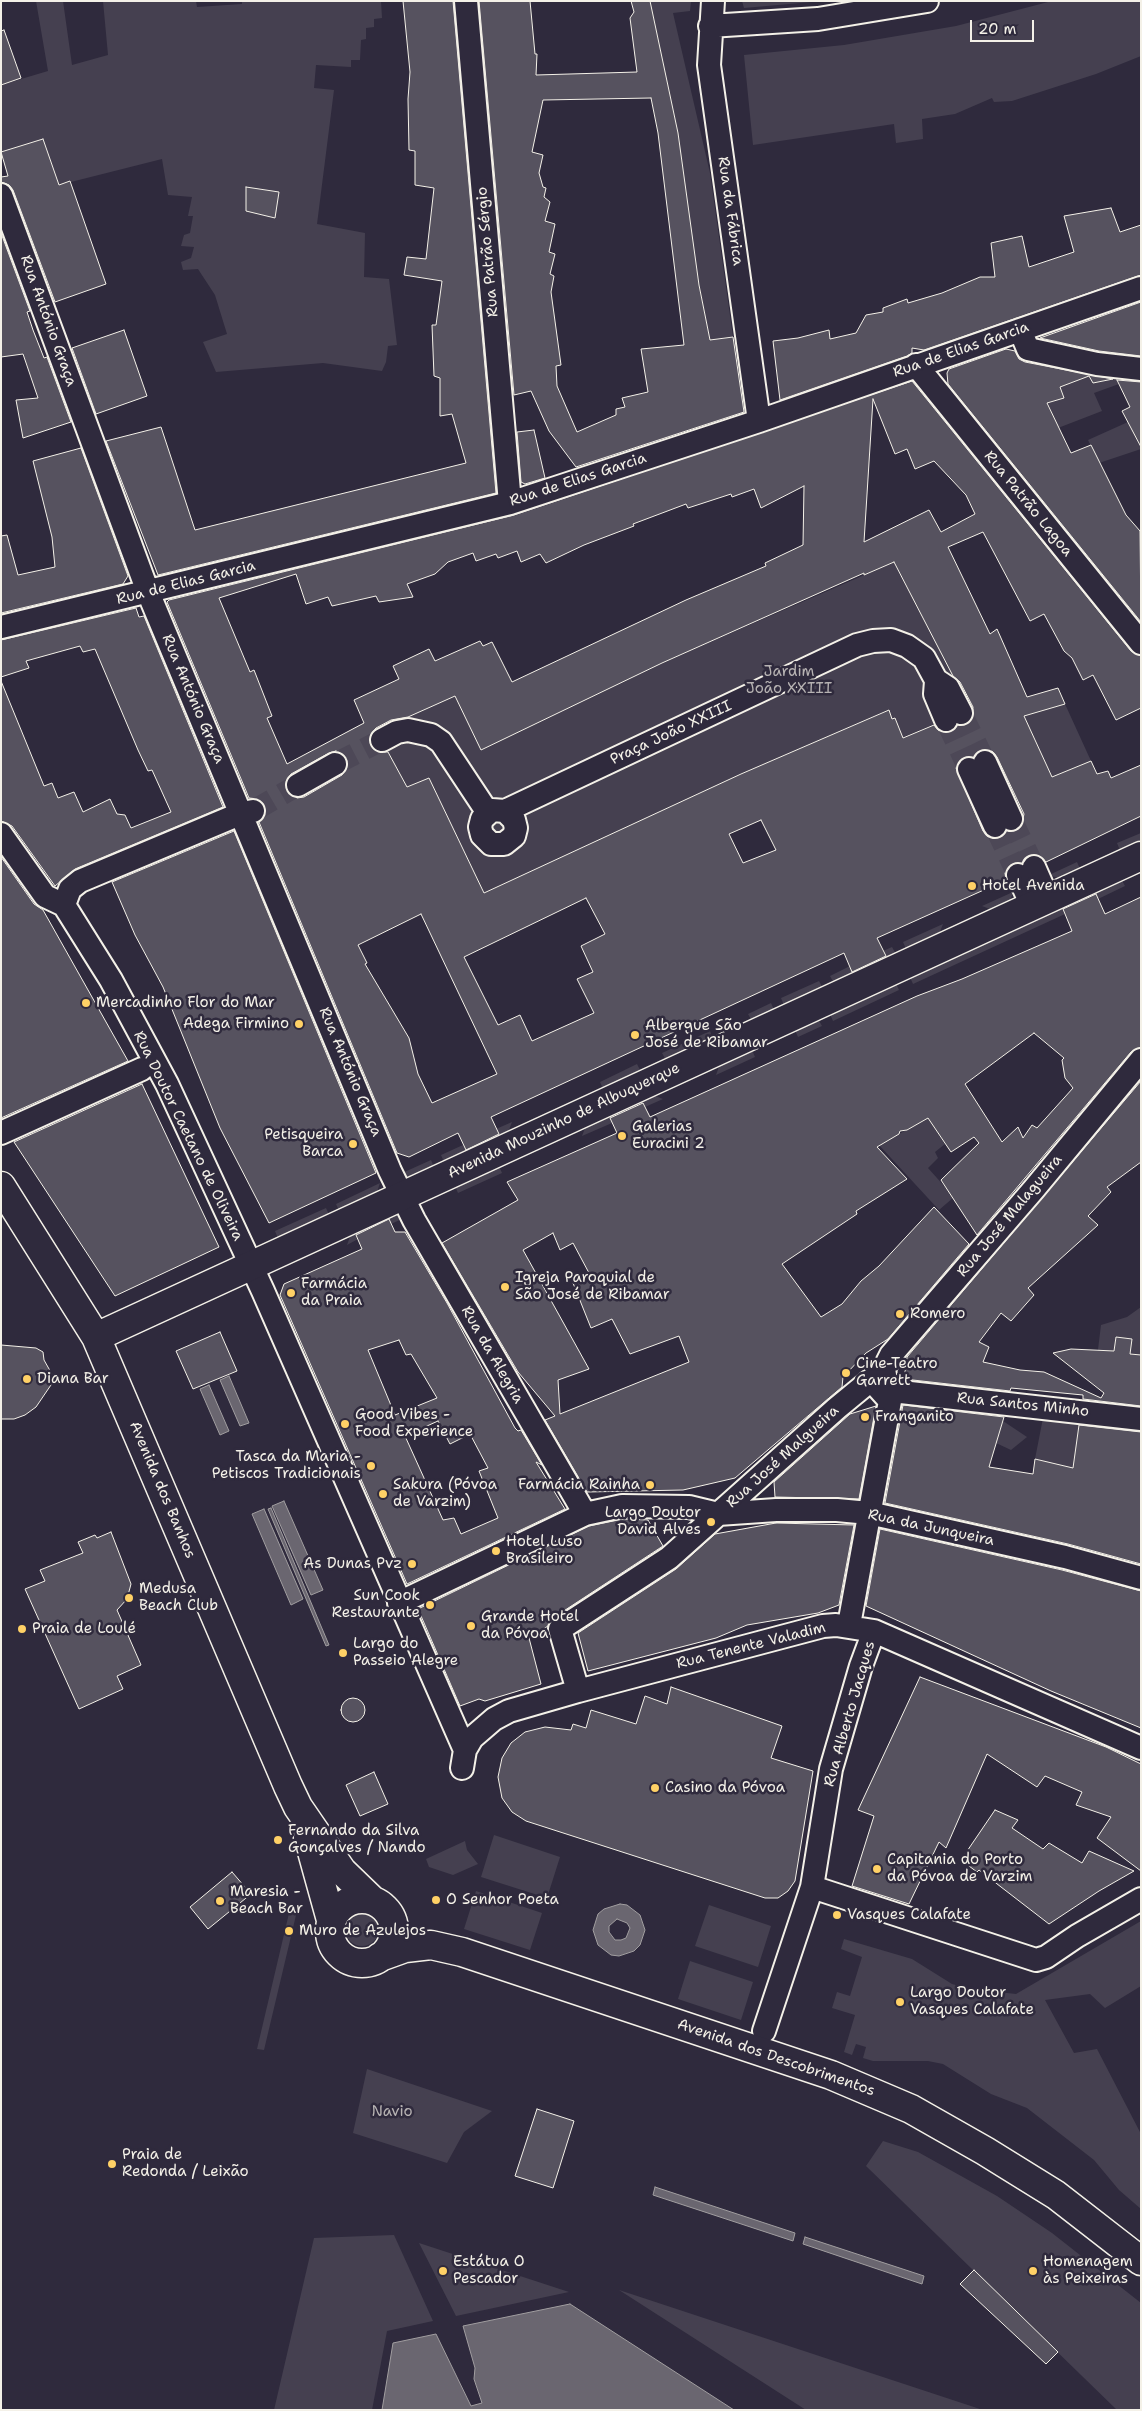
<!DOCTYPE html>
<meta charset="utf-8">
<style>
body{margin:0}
#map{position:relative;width:1142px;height:2411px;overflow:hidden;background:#2f2a3d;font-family:"Shantell Sans",sans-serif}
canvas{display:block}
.frame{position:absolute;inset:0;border:2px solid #f4f1e8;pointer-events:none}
.scale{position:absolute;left:970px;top:20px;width:64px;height:22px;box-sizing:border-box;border:2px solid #f4f1e8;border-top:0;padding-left:6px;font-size:15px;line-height:18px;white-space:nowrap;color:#f4f1e8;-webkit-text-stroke:4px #2f2a3d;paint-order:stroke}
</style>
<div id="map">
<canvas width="1142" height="2411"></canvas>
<div class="frame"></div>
<div class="scale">20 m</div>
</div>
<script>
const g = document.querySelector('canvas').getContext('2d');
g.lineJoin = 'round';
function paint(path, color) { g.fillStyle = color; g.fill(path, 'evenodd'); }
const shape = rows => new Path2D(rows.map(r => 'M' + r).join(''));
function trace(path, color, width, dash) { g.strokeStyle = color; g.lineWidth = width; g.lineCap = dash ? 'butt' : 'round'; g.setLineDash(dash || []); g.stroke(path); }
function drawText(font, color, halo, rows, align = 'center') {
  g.font = font + ' "Shantell Sans",sans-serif'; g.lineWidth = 5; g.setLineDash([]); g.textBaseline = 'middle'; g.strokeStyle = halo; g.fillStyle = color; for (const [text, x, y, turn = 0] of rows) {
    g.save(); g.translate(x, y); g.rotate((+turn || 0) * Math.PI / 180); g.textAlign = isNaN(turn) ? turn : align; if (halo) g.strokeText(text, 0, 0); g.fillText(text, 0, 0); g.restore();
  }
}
paint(shape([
 [36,1,63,1,72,65,108,55,103,1,196,1,197,7,242,4,242,1,381,1,382,18,374,19,374,27,366,28,366,39,361,40,360,60,351,60,351,67,316,65,314,88,334,90,317,224,365,233,364,277,389,279,397,345,388,346,386,362,382,371,323,363,216,372,203,342,227,334,215,295,198,269,183,270,181,262,191,258,194,247,181,246,184,235,190,233,193,216,188,216,192,197,168,195,162,159,59,185,43,139,1,152,1,85,48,71],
 [650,1,691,1,690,11,673,13,710,173,733,337,722,338,724,356,713,360,695,260,678,133],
 [742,1,823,1,744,8],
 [1052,1,1141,1,1141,56,1096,74,1012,101,994,102,992,98,955,114,922,119,923,139,896,143,894,124,753,145,744,55,844,45,956,26],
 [1089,376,1093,383,1117,378,1119,384,1094,393,1102,411,1058,428,1048,403,1063,398,1060,387],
 [1141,421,1141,449,1099,463,1088,440,1128,422],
 [894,562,971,709,901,738,895,718,892,719,888,710,741,774,484,893,429,778,407,787,377,731,455,696,481,750,662,663],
 [1065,704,1091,761,1064,772,1094,837,1082,843,1024,716],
 [1141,833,1141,844,1121,853,1117,843],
 [1077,862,1081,871,1061,879,1049,875],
 [1120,877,1125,886,1098,899,1095,893,1063,908,1065,914,913,984,909,975],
 [1013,892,1009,904,995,911,982,906],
 [943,924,938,937,907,951,903,942],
 [892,947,897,956,835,985,830,976,850,966,853,972,885,957,883,951],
 [819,981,824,990,785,1008,781,998],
 [895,981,899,990,833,1021,829,1012],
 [771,1003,775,1012,753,1023,748,1014],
 [817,1017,822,1026,798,1037,794,1028],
 [710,1031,714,1041,667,1062,662,1053],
 [751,1048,755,1057,716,1075,721,1061],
 [637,1064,642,1074,604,1091,600,1082],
 [650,1094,663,1099,645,1107,642,1102,610,1117,612,1123,582,1136,587,1123],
 [928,1118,945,1144,935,1152,938,1158,928,1168,954,1197,939,1210,879,1145],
 [512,1122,507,1135,445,1164,441,1155,463,1145,466,1150,499,1135,496,1129],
 [431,1160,435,1169,411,1178,400,1174],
 [498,1164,502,1173,458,1193,454,1184],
 [380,1183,376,1195,340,1213,336,1204],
 [326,1208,330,1217,279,1241,275,1231],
 [393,1213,404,1218,391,1224,388,1219,356,1234,358,1239,347,1245,352,1231],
 [1141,1307,1141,1355,1130,1354,1132,1339,1116,1337,1109,1376,1095,1374,1101,1325,1127,1317],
 [1043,1418,1079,1423,1074,1465,1053,1492,1055,1464,1035,1459],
 [1003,1421,1027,1437,1011,1450,996,1443],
 [494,1835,560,1857,547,1898,481,1877],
 [465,1841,467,1850,478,1864,453,1875,429,1867,426,1859],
 [476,1891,542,1913,530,1950,464,1929],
 [709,1905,771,1926,758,1967,695,1946],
 [290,1909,297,1911,264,2050,257,2049],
 '345 1929a17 17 0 1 1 34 0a17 17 0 1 1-34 0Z',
 [1141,1921,1141,1986,1105,2008,1090,1994,1045,2000,1074,2053,1097,2049,1141,2134,1141,2209,1119,2190,1094,2160,1027,2108,991,2094,943,2064,928,2061,873,2061,863,2058,866,2047,856,2044,852,2055,844,2052,855,2015,832,2008,837,1992,850,1996,862,1957,841,1949,844,1939,912,1959,952,1984,971,1989,1016,1994],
 [690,1961,753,1982,741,2020,678,1999],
 [367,2069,492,2111,464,2132,447,2163,353,2133],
 [883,2141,918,2152,997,2196,1052,2233,1141,2303,1141,2410,1117,2410,866,2166],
 [394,2235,433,2321,387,2331,372,2410,274,2410,314,2238],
 [419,2243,569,2292,456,2316],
 [619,2290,983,2410,806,2410]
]), '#454050');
const water = shape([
 [229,1376,249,1423,240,1426,220,1380,229,1376],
 [209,1385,229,1431,220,1435,200,1389,209,1385],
 [284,1501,323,1590,311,1595,272,1506,284,1501],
 [271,1508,329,1645,326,1646,268,1509,271,1508],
 [264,1509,303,1599,291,1605,252,1514,264,1509],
 [620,1904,627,1905,640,1915,645,1930,640,1945,634,1951,619,1956,611,1955,598,1945,593,1930,598,1914,604,1909,620,1904],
 [617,1919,627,1923,630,1928,626,1938,621,1940,615,1940,609,1932,609,1926,617,1919],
 [655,2187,795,2233,793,2241,653,2195,655,2187],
 [805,2237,924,2276,922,2284,803,2244,805,2237],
 [570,2304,734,2410,382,2410,393,2343,436,2334,471,2406,482,2403,474,2379,475,2368,463,2326,570,2304]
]);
paint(water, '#6a6670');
trace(water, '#a19ea0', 1);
const building = shape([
 [403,1,453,1,496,493,158,575,106,441,161,427,195,530,466,463,452,414,440,416,440,378,434,376,432,325,436,325,442,281,404,275,407,257,426,259,434,188,415,185,415,151,409,150,408,99,410,72,403,1],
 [479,1,530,1,535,54,537,54,536,75,637,72,630,18,634,12,631,1,650,1,678,133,699,285,710,340,733,337,744,412,576,467,549,431,531,391,514,395,479,1],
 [651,98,658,133,684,345,641,349,648,392,622,398,625,407,616,409,616,415,577,432,557,386,556,366,561,365,551,292,554,276,550,274,555,254,549,252,555,224,545,221,550,202,544,197,546,188,543,187,539,173,543,155,532,152,543,100,651,98],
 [4,30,21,78,1,85,1,31,4,30],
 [43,139,59,185,70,181,106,284,55,302,13,190,9,185,1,182,1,177,8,176,1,152,43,139],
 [246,187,279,192,275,218,246,211,246,187],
 [1111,208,1120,232,1141,225,1141,275,924,350,912,348,912,353,907,356,780,400,773,341,798,338,829,330,830,339,856,333,866,315,883,312,883,308,907,299,908,303,942,293,980,277,995,277,991,243,1022,236,1029,267,1074,252,1064,216,1111,208],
 [1,233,30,311,27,312,33,330,44,358,47,357,71,422,23,438,16,400,38,398,23,354,1,357,1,233],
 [1141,302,1141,356,1099,351,1040,338,1141,302],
 [124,330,147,396,96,414,72,348,124,330],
 [1006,349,1015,351,1019,359,1025,362,1113,379,1093,383,1089,376,1060,387,1064,398,1047,403,1071,453,1091,445,1126,515,1140,531,1141,622,948,384,947,373,949,369,1006,349],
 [1117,380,1141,382,1141,447,1122,411,1130,407,1117,380],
 [912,381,1131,651,1141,656,1141,708,1116,720,1093,675,1083,680,1072,658,1064,651,1044,614,1030,621,983,532,948,547,990,634,997,629,1027,697,1058,688,1065,704,1024,716,1052,777,1091,761,1097,774,1108,771,1111,778,1141,765,1141,816,1046,862,1036,854,1028,855,1022,863,1013,863,1008,867,1005,873,1006,880,877,938,886,956,852,972,844,953,491,1117,499,1134,466,1150,458,1133,409,1157,397,1153,259,822,265,816,266,808,258,799,249,798,167,602,169,600,514,515,912,381],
 [873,399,895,454,907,449,915,469,934,461,966,495,975,514,941,532,929,510,864,542,873,399],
 [804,486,803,545,765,563,766,566,686,600,512,682,492,642,483,646,480,641,435,661,429,649,393,666,399,679,354,700,364,723,287,764,267,718,272,716,254,670,250,672,219,598,296,574,306,604,328,597,332,606,376,596,379,602,413,597,407,584,435,574,448,562,473,553,476,561,496,554,498,558,517,551,521,562,540,554,546,563,584,545,634,526,633,524,686,504,688,508,731,494,732,497,754,489,761,508,804,486],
 [894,562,953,676,960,682,973,707,972,720,967,725,958,725,951,732,939,731,934,725,903,738,895,718,892,719,889,710,741,774,484,893,429,778,407,787,388,752,376,751,370,746,371,734,376,728,391,720,408,717,455,696,481,750,662,663,864,573,864,575,894,562],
 [986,749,992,751,997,757,1024,814,1021,827,1016,831,1007,831,1001,838,994,839,988,837,983,831,956,768,963,757,973,757,979,750,986,749],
 [336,751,347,758,348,765,342,775,304,797,297,798,287,792,285,784,291,774,329,753,336,751],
 [761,820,776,850,743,863,729,834,761,820],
 [586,898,605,934,581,946,593,972,577,979,594,1013,532,1041,520,1015,498,1025,464,957,586,898],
 [421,914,497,1074,432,1103,418,1074,409,1038,365,964,367,963,358,945,421,914],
 [534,430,545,478,525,484,521,482,517,432,534,430],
 [81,448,128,576,123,584,1,613,1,536,7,535,18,575,55,567,52,537,33,461,81,448],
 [136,608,139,617,144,616,223,807,75,869,55,886,12,826,1,821,1,681,44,786,52,783,58,798,74,792,83,812,110,799,117,814,125,815,131,828,171,812,152,770,148,771,138,750,95,649,83,652,80,646,26,661,29,668,1,677,1,640,136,608],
 [234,831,376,1173,269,1223,220,1128,163,987,135,935,112,882,234,831],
 [1,857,34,904,43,910,128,1061,1,1118,1,857],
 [1096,894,1105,914,1141,897,1141,1047,1131,1052,977,1235,941,1180,979,1143,974,1137,951,1152,928,1118,907,1130,900,1131,899,1134,877,1147,907,1179,856,1211,857,1214,782,1264,821,1317,842,1304,861,1281,879,1266,934,1207,969,1244,888,1339,866,1353,843,1377,842,1387,735,1478,683,1490,587,1492,545,1420,555,1416,518,1372,442,1243,518,1200,507,1182,617,1133,610,1118,643,1103,650,1117,917,996,962,979,1072,931,1063,909,1096,894],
 [1034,1033,1064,1058,1062,1060,1065,1078,1073,1088,1037,1128,1032,1125,1023,1138,1018,1127,1002,1142,965,1084,1034,1033],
 [553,1233,560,1250,573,1243,589,1273,573,1283,591,1328,612,1319,630,1354,679,1336,689,1362,560,1414,558,1380,589,1369,523,1250,553,1233],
 [1141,1081,1141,1162,1107,1187,1111,1192,1088,1216,1098,1225,1028,1288,1034,1295,1011,1321,1001,1313,979,1342,989,1347,983,1362,1020,1370,1044,1372,1101,1398,1104,1393,1053,1353,1071,1349,1114,1351,1116,1337,1132,1339,1130,1354,1141,1355,1141,1406,1083,1399,1083,1395,1011,1388,1010,1391,904,1379,907,1357,1141,1081],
 [142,1084,219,1247,115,1296,14,1142,142,1084],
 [389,1219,395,1232,405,1232,408,1237,447,1303,515,1428,518,1431,521,1430,542,1465,536,1462,565,1509,407,1584,280,1295,284,1284,362,1249,356,1235,389,1219],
 [399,1340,406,1355,411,1354,437,1398,395,1415,368,1350,399,1340],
 [438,1421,450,1444,470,1434,488,1468,479,1471,498,1518,461,1534,454,1518,443,1520,405,1436,438,1421],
 [220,1332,237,1371,193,1389,176,1351,220,1332],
 [1,1345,36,1348,43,1352,44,1360,53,1376,53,1382,36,1407,25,1415,14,1419,1,1419,1,1345],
 [903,1405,1004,1417,989,1467,1033,1474,1035,1459,1073,1468,1079,1425,1141,1432,1141,1564,1068,1544,885,1503,903,1405],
 [876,1406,859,1499,775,1497,774,1482,850,1414,876,1406],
 [623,1519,648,1520,663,1546,553,1618,548,1626,529,1638,541,1684,485,1701,479,1699,460,1706,418,1609,589,1526,623,1519],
 [776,1523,854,1525,839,1605,818,1613,747,1625,716,1638,588,1671,578,1633,676,1569,715,1534,776,1523],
 [880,1529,1062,1570,1141,1591,1141,1728,1051,1691,866,1606,880,1529],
 [111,1532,131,1584,127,1599,117,1610,141,1665,117,1676,123,1689,79,1709,25,1589,45,1581,40,1570,83,1553,78,1542,95,1535,97,1538,111,1532],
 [920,1677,1106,1747,1141,1764,1141,1871,1097,1838,1111,1817,1076,1805,1082,1792,1045,1776,1037,1787,987,1754,946,1848,939,1842,909,1904,852,1886,874,1816,858,1810,920,1677],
 [671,1687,782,1726,771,1758,813,1771,795,1881,788,1891,778,1898,765,1898,526,1821,512,1812,502,1798,498,1777,502,1758,511,1743,525,1732,545,1727,571,1730,573,1724,586,1728,591,1710,636,1724,645,1696,667,1704,671,1687],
 '341 1710a12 12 0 1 1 24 0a12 12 0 1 1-24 0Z',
 [374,1772,388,1804,360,1816,346,1785,374,1772],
 [995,1810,1018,1820,1012,1828,1043,1849,1049,1843,1082,1863,1089,1851,1134,1871,1099,1891,1049,1924,979,1870,977,1872,961,1860,995,1810],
 [232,1872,251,1894,208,1929,190,1907,232,1872],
 [537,2109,574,2121,553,2188,515,2176,537,2109],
 [974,2270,1058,2352,1046,2364,960,2284,974,2270]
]);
paint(building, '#56525f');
trace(building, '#f4f1e8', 1);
trace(shape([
 [961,713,985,762],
 [946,720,969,769],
 [335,764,382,740],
 [253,811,298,785],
 [1011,819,1034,867],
 [995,826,1018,875]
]), '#4d4857', 22, [22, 11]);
const minor = shape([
 [466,1,510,503],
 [713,1,709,65,759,421],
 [710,26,818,19,927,1],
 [1,195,148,592,390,1171,414,1220,585,1514],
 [1020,330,1028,349,1097,364,1141,369],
 [916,365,1141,643],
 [1,627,510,503,759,421,1141,288],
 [936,681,935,694,946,720],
 [382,740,397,732,408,730,431,735,441,742,488,813],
 [985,762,1011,819],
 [969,769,995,826],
 [298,785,335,764],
 [505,811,514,820,516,828,514,836,504,844,491,844,482,835,480,827,482,819,492,810,505,811,857,645,873,641,891,640,907,646,924,658,936,680,948,688,961,713],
 [1,834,45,896,64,905],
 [1034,867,1048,899],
 [1018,875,1032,906],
 [64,905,111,980,167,1084,263,1291,465,1750],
 [64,905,70,889,80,881,242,813,253,811],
 [1141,1060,1034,1189,891,1355,884,1369,886,1381,892,1388,901,1392,1141,1419],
 [1,1133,142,1069],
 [399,1603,585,1514,622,1506,689,1507,718,1514,776,1510,837,1510,869,1513,1065,1557,1141,1578],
 [849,1625,890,1401,872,1381],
 [578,1691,560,1629,669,1558,837,1408,871,1380,884,1374],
 [462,1768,465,1750,472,1738,494,1719,509,1711,578,1691,823,1626,836,1625,874,1631,1141,1748],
 [812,1887,1036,1960,1046,1957,1077,1936,1141,1899],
 [764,2031,812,1887,831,1769,861,1666,874,1631]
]);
const major = shape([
 [1,1186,96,1337,288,1786,298,1807,342,1871,372,1900],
 [96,1337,1141,856],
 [308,1837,331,1920],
 '330 1931a32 32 0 1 1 64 0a32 32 0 1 1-64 0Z',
 [380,1957,405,1948,431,1945,462,1952,831,2075,911,2109,985,2151,1056,2195,1141,2261]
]);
trace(minor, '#f4f1e8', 26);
trace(major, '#f4f1e8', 31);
trace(minor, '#2f2a3d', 22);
trace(major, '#2f2a3d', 28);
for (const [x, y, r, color] of [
 [972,886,5,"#ffd166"],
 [86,1003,5,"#ffd166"],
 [299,1024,5,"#ffd166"],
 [635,1035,5,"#ffd166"],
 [622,1136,5,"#ffd166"],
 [353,1144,5,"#ffd166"],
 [505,1287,5,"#ffd166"],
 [291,1293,5,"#ffd166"],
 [900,1314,5,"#ffd166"],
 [846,1373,5,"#ffd166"],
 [27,1379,5,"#ffd166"],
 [865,1417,5,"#ffd166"],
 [345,1424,5,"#ffd166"],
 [371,1466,5,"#ffd166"],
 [650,1485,5,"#ffd166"],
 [383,1494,5,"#ffd166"],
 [711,1522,5,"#ffd166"],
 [496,1551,5,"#ffd166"],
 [412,1564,5,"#ffd166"],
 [129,1598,5,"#ffd166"],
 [430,1605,5,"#ffd166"],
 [471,1626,5,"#ffd166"],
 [22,1629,5,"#ffd166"],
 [343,1653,5,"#ffd166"],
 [655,1788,5,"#ffd166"],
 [278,1840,5,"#ffd166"],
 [877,1869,5,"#ffd166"],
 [436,1900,5,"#ffd166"],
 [220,1901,5,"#ffd166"],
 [837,1915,5,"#ffd166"],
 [289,1931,5,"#ffd166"],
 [900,2002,5,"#ffd166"],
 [112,2164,5,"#ffd166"],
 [443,2271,5,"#ffd166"],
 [1033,2271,5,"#ffd166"]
]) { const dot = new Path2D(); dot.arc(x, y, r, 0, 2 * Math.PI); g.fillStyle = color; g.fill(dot); trace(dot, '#2f2a3d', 2); }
drawText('15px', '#f4f1e8', '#2f2a3d', [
 ["Rua da Fábrica",730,211,82],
 ["Rua Patrão Sérgio",488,252,-95],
 ["Rua António Graça",48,321,70],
 ["Rua de Elias Garcia",961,350,-19],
 ["Rua de Elias Garcia",578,480,-18],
 ["Rua Patrão Lagoa",1028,504,51],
 ["Rua de Elias Garcia",186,583,-14],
 ["Rua António Graça",193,699,67],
 ["Praça João XXIII",671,733,-25],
 ["Rua António Graça",350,1072,67],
 ["Avenida Mouzinho de Albuquerque",564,1121,-25],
 ["Rua Doutor Caetano de Oliveira",188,1136,64],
 ["Rua José Malagueira",1010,1216,-50],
 ["Rua da Alegria",492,1355,60],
 ["Rua Santos Minho",1023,1405,6],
 ["Rua José Malgueira",783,1457,-42],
 ["Avenida dos Banhos",162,1490,67],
 ["Rua da Junqueira",931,1528,12],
 ["Rua Tenente Valadim",751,1646,-14],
 ["Rua Alberto Jacques",850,1714,-74],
 ["Avenida dos Descobrimentos",776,2058,19]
]);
drawText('15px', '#b7b3b3', '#2f2a3d', [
 ["Jardim",789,672],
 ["João XXIII",789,689],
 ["Navio",392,2112]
]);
drawText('15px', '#f4f1e8', '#2f2a3d', [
 ["Hotel Avenida",982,886],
 ["Mercadinho Flor do Mar",96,1003],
 ["Adega Firmino",289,1024,"right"],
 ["Albergue São",645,1026],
 ["José de Ribamar",645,1043],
 ["Galerias",632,1127],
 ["Euracini 2",632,1144],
 ["Petisqueira",343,1135,"right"],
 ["Barca",343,1152,"right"],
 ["Igreja Paroquial de",515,1278],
 ["São José de Ribamar",515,1295],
 ["Farmácia",301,1284],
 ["da Praia",301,1301],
 ["Romero",910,1314],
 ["Cine-Teatro",856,1364],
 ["Garrett",856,1381],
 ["Diana Bar",37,1379],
 ["Good Vibes -",355,1415],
 ["Food Experience",355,1432],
 ["Franganito",875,1417],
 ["Tasca da Maria -",361,1457,"right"],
 ["Petiscos Tradicionais",361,1474,"right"],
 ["Sakura (Póvoa",393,1485],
 ["de Varzim)",393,1502],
 ["Farmácia Rainha",640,1485,"right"],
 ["Largo Doutor",701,1513,"right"],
 ["David Alves",701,1530,"right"],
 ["Hotel Luso",506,1542],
 ["Brasileiro",506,1559],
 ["As Dunas Pvz",402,1564,"right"],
 ["Medusa",139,1589],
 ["Beach Club",139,1606],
 ["Sun Cook",420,1596,"right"],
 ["Restaurante",420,1613,"right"],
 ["Grande Hotel",481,1617],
 ["da Póvoa",481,1634],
 ["Praia de Loulé",32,1629],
 ["Largo do",353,1644],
 ["Passeio Alegre",353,1661],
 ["Casino da Póvoa",665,1788],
 ["Fernando da Silva",288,1831],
 ["Gonçalves / Nando",288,1848],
 ["Capitania do Porto",887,1860],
 ["da Póvoa de Varzim",887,1877],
 ["Maresia -",230,1892],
 ["Beach Bar",230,1909],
 ["O Senhor Poeta",446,1900],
 ["Vasques Calafate",847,1915],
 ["Muro de Azulejos",299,1931],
 ["Largo Doutor",910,1993],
 ["Vasques Calafate",910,2010],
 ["Praia de",122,2155],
 ["Redonda / Leixão",122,2172],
 ["Estátua O",453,2262],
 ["Pescador",453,2279],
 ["Homenagem",1043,2262],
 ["às Peixeiras",1043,2279]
], 'left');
</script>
